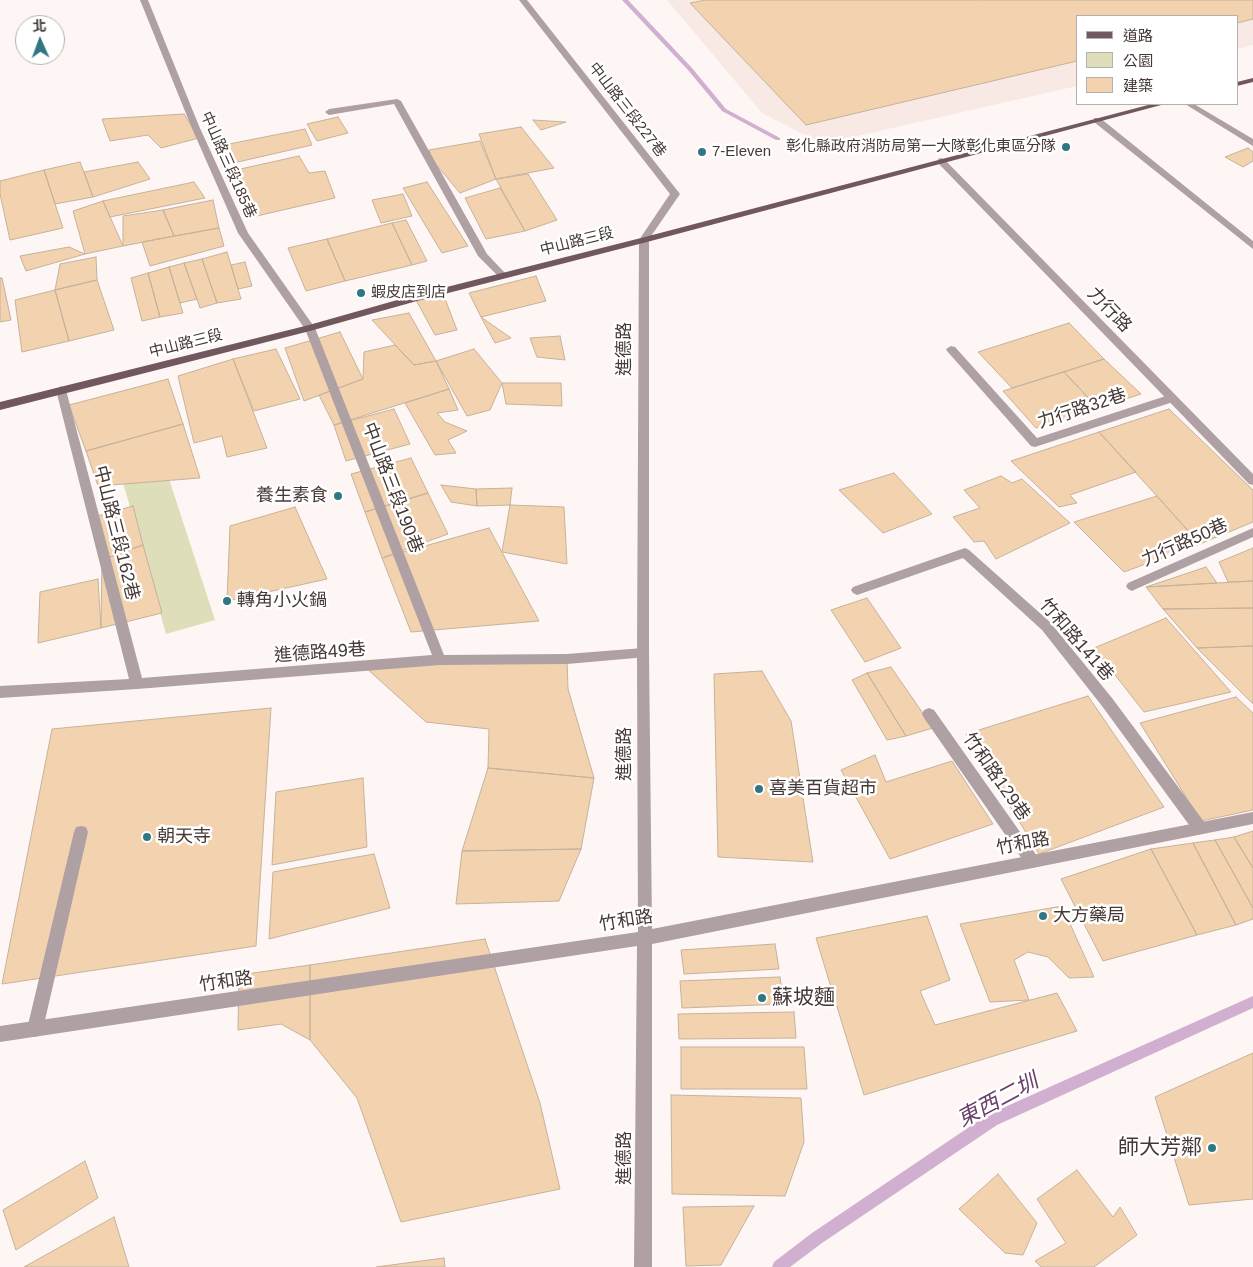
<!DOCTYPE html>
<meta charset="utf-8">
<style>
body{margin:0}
#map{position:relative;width:1253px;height:1267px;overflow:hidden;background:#fdf6f4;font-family:Arial,"Noto Sans TC",sans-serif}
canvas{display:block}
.legend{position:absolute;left:1076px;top:15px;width:162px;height:90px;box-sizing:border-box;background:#fff;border:1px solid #b5b0ae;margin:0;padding:6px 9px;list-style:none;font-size:15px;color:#463935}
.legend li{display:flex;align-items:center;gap:10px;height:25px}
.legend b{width:25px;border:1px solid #b5b0ae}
.north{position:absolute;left:15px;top:15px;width:50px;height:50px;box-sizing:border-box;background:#fff;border:1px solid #b5b0ae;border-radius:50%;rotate:358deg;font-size:14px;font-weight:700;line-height:20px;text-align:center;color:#463935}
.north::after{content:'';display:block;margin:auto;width:18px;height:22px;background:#307783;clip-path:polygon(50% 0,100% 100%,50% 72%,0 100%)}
</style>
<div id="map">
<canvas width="1253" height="1267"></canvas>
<ul class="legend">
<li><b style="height:6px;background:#70585e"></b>道路</li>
<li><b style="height:14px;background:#dfdeba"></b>公園</li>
<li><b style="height:14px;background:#f3d3af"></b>建築</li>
</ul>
<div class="north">北</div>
</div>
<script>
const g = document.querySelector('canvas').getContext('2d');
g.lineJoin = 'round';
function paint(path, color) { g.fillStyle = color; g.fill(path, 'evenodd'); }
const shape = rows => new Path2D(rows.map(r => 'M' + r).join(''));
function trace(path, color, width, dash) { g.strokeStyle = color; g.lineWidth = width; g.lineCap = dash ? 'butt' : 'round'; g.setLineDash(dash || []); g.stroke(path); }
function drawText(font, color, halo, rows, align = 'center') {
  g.font = font + ' Arial,"Noto Sans TC",sans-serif'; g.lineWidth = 5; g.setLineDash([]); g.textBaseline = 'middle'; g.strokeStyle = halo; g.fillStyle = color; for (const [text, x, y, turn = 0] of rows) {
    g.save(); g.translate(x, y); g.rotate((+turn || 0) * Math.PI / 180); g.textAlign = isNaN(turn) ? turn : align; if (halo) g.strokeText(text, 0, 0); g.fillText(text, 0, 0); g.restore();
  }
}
paint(shape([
 [667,0,1253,0,1253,45,1237,49,1237,16,1077,16,1077,86,822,144,762,113]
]), '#f9e9e4');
paint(shape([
 [141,393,215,620,166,634,101,405]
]), '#dfdeba');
paint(shape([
 [622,0,628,0,692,68,726,109,780,138,780,140,776,140,722,111,688,70,622,0],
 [1253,996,1253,1008,997,1125,822,1243,790,1267,772,1267,774,1262,812,1233,987,1115,1253,996]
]), '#d1afd0');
const building = shape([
 [706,0,1253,0,1253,19,1237,23,1237,16,1077,16,1077,61,806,125,690,3,706,0],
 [184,114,199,138,161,148,148,135,110,141,102,119,184,114],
 [338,117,348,133,317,141,307,124,338,117],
 [533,120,566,122,541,130,533,120],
 [521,127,554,168,496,179,479,134,521,127],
 [305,129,312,145,229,164,219,146,305,129],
 [480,141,496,179,460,193,433,161,429,150,480,141],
 [1248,148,1253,152,1253,161,1243,167,1225,157,1248,148],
 [299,156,309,173,325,171,335,198,248,218,227,172,299,156],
 [80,162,93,197,55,204,44,170,80,162],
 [138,162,150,179,93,197,84,172,138,162],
 [44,170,63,228,10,240,0,194,0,181,44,170],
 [528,174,557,220,525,231,496,179,528,174],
 [194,182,205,198,110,217,103,201,194,182],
 [427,182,468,246,442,253,403,188,427,182],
 [500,188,525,231,486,239,465,198,500,188],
 [403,194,412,216,381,223,372,200,403,194],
 [213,200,219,228,174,236,163,210,213,200],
 [103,201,123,246,85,254,73,211,103,201],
 [163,210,174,236,123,246,123,216,163,210],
 [406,220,427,261,412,265,392,223,406,220],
 [392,223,412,265,345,281,327,239,392,223],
 [219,228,224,246,150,266,142,242,219,228],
 [327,239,345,281,306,291,288,248,327,239],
 [69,247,85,254,26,271,20,256,69,247],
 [227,252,241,299,217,303,202,259,227,252],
 [96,257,97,280,55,290,60,264,96,257],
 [202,259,217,303,200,308,184,263,202,259],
 [245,262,252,286,238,289,231,265,245,262],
 [184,263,197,299,180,303,169,267,184,263],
 [169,267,183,313,160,317,148,273,169,267],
 [148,273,160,317,142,321,131,278,148,273],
 [536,276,546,301,481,317,469,293,536,276],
 [0,278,2,278,11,320,0,322,0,278],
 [97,280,114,330,69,341,55,290,97,280],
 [55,290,69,341,22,352,15,300,55,290],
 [442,291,457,330,435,335,415,298,442,291],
 [409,313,436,361,414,365,372,320,409,313],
 [481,317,511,338,495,343,481,317],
 [1069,323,1104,359,1012,388,978,352,1069,323],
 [340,332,363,379,304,401,285,348,340,332],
 [560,336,565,360,537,357,530,338,560,336],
 [395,345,414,365,436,361,449,389,334,425,319,395,363,379,364,352,395,345],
 [276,349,300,399,254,411,233,359,276,349],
 [474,349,502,383,490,410,467,416,436,361,474,349],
 [233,359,267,448,227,457,222,436,194,443,178,376,233,359],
 [1104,359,1141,394,1098,408,1064,372,1104,359],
 [1064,372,1098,408,1036,428,1003,391,1064,372],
 [168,379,183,424,86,451,69,405,168,379],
 [502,383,561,383,562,406,506,404,502,383],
 [449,389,458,410,437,413,445,422,467,431,448,440,456,453,435,455,405,403,449,389],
 [394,409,410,444,346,461,334,425,394,409],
 [1169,409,1253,490,1253,522,1200,544,1099,432,1169,409],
 [183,424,200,478,98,486,86,451,183,424],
 [1099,432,1136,472,1070,495,1077,503,1059,507,1011,461,1099,432],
 [411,458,428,493,365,512,351,474,411,458],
 [894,473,932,514,883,533,839,490,894,473],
 [1001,476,1012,483,1022,479,1070,523,996,559,984,541,974,542,953,517,980,508,964,490,1001,476],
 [441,485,476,489,477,506,451,502,441,485],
 [512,488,510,505,477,506,476,489,512,488],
 [428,493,448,534,382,558,365,512,428,493],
 [1157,496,1200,544,1124,572,1074,522,1157,496],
 [510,505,564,507,567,564,502,552,510,505],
 [133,506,143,545,102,560,90,518,133,506],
 [295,507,327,579,227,601,230,526,295,507],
 [489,528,539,621,411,632,382,558,489,528],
 [143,545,162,613,101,628,102,560,143,545],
 [1253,548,1253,581,1228,582,1219,562,1253,548],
 [1206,567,1217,583,1146,587,1206,567],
 [98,579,101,628,38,643,40,592,98,579],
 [1253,581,1253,608,1163,609,1146,587,1253,581],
 [867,598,901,648,865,662,831,610,867,598],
 [1253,608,1253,646,1197,648,1163,609,1253,608],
 [1166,618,1231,692,1144,712,1094,648,1166,618],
 [1253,646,1253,704,1197,648,1253,646],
 [567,659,568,689,594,778,488,768,489,729,426,722,365,667,567,659],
 [891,667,933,728,906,736,867,673,891,667],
 [762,671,791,721,813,862,718,857,714,674,762,671],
 [867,673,906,736,887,740,852,680,867,673],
 [1088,696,1164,807,1039,854,966,734,1088,696],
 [1236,697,1253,713,1253,810,1201,821,1140,723,1236,697],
 [271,708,256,946,2,984,52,729,271,708],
 [875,755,886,782,952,761,993,824,890,859,841,770,875,755],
 [488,768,594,778,581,849,462,851,488,768],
 [363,778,367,847,272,865,276,792,363,778],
 [1253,831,1253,868,1234,837,1253,831],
 [1234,837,1253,868,1253,908,1215,840,1234,837],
 [1215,840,1253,908,1253,919,1236,925,1193,843,1215,840],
 [1193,843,1236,925,1197,935,1151,849,1193,843],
 [581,849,559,901,456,904,462,851,581,849],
 [1151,849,1197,935,1103,961,1061,879,1151,849],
 [374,854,390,908,269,939,273,872,374,854],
 [1062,906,1094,977,1069,978,1048,957,1028,952,1014,960,1029,1000,990,1002,960,924,1062,906],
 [927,916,950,980,920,991,935,1025,1057,993,1077,1031,864,1095,816,938,927,916],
 [485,939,540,1103,560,1189,401,1222,357,1098,310,1040,310,965,485,939],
 [775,944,779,969,684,974,681,950,775,944],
 [310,965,310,1040,281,1024,238,1030,239,975,310,965],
 [780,977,784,1004,682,1008,680,981,780,977],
 [794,1012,796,1038,679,1039,678,1014,794,1012],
 [681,1047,804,1047,807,1089,681,1089,681,1047],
 [1253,1053,1253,1199,1189,1205,1155,1097,1253,1053],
 [671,1095,801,1098,804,1142,785,1196,672,1194,671,1095],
 [85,1161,98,1198,16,1250,3,1210,85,1161],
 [1077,1170,1113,1217,1120,1207,1137,1235,1094,1267,1041,1267,1035,1261,1066,1243,1037,1199,1077,1170],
 [998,1174,1037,1223,1023,1255,1005,1253,959,1209,998,1174],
 [754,1206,721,1265,686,1266,683,1207,754,1206],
 [114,1217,129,1267,24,1267,114,1217],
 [444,1258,445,1267,376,1267,444,1258]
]);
paint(building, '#f3d3af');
trace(building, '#c5b29b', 1);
paint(shape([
 [140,0,148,0,199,126,248,233,315,328,444,655,567,654,643,648,647,649,649,653,647,657,567,664,440,665,137,689,0,698,0,686,129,679,56,390,61,386,66,390,142,678,432,655,305,329,238,233,191,126,140,0],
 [519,0,527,0,680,194,647,242,644,243,639,240,670,194,519,0],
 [397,99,401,101,487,254,506,274,506,278,500,278,478,256,394,104,329,115,325,112,329,109,397,99],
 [1185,104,1194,104,1253,139,1253,146,1185,104],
 [1094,118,1100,118,1253,241,1253,249,1094,122,1094,118],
 [951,346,955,347,1037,438,1172,394,1177,398,1176,401,1035,447,1031,446,947,351,946,349,951,346],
 [1253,528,1253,537,1136,589,1132,591,1128,589,1126,586,1128,583,1253,528],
 [965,548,969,550,1050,622,1112,698,1205,823,1207,828,1205,833,1200,834,1195,833,1102,706,1042,630,963,558,857,595,853,593,851,590,853,587,965,548],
 [929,708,934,710,1037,856,1039,861,1037,866,1032,868,1027,866,924,718,922,714,924,710,929,708],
 [81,826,86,827,88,832,43,1029,41,1035,35,1037,29,1035,27,1029,74,832,76,827,81,826]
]), '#aea0a3');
paint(shape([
 [941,158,944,159,1253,474,1253,485,1249,484,938,163,938,159,941,158],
 [644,237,649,240,649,653,652,929,1253,812,1253,824,652,944,652,1267,634,1267,637,946,0,1042,0,1026,638,932,637,653,639,240,644,237]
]), '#aea0a3');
paint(shape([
 [1253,78,1253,82,1237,86,1237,82,1253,78],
 [1152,104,1165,104,647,242,417,301,310,331,0,410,0,402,309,325,415,295,641,238,1152,104]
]), '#70585e');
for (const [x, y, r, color] of [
 [1066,147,5,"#307783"],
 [702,152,5,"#307783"],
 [361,293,5,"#307783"],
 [338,496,5,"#307783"],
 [227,601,5,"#307783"],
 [759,789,5,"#307783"],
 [147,837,5,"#307783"],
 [1043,916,5,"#307783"],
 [762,998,5,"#307783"],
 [1212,1148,5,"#307783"]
]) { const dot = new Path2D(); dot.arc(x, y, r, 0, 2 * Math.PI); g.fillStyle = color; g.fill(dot); trace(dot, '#fff', 2); }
drawText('15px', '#463935', '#fff', [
 ["中山路三段227巷",627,110,52],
 ["中山路三段185巷",228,165,66],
 ["中山路三段",577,242,-14],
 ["中山路三段",186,344,-14]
]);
drawText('15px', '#463935', '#fff', [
 ["彰化縣政府消防局第一大隊彰化東區分隊",1056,147,"right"],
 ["7-Eleven",712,152],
 ["蝦皮店到店",371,293]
], 'left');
drawText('18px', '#463935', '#fff', [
 ["力行路",1109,310,46],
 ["進德路",625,349,-90],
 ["力行路32巷",1082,409,-18],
 ["中山路三段190巷",392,488,69],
 ["中山路三段162巷",116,533,76],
 ["力行路50巷",1185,543,-24],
 ["竹和路141巷",1076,640,49],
 ["進德路49巷",320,653,-4],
 ["進德路",625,754,-90],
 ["竹和路129巷",996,777,55],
 ["竹和路",1023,844,-11],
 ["竹和路",626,921,-9],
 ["竹和路",226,982,-8],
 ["進德路",625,1158,-90]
]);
drawText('18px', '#463935', '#fff', [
 ["養生素食",328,496,"right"],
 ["轉角小火鍋",237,601],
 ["喜美百貨超市",769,789],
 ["朝天寺",157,837],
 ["大方藥局",1053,916]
], 'left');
drawText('21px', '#463935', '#fff', [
 ["蘇坡麵",772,998],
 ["師大芳鄰",1202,1148,"right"]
], 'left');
drawText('italic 22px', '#6a3d69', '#fff', [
 ["東西二圳",998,1101,-28]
]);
</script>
